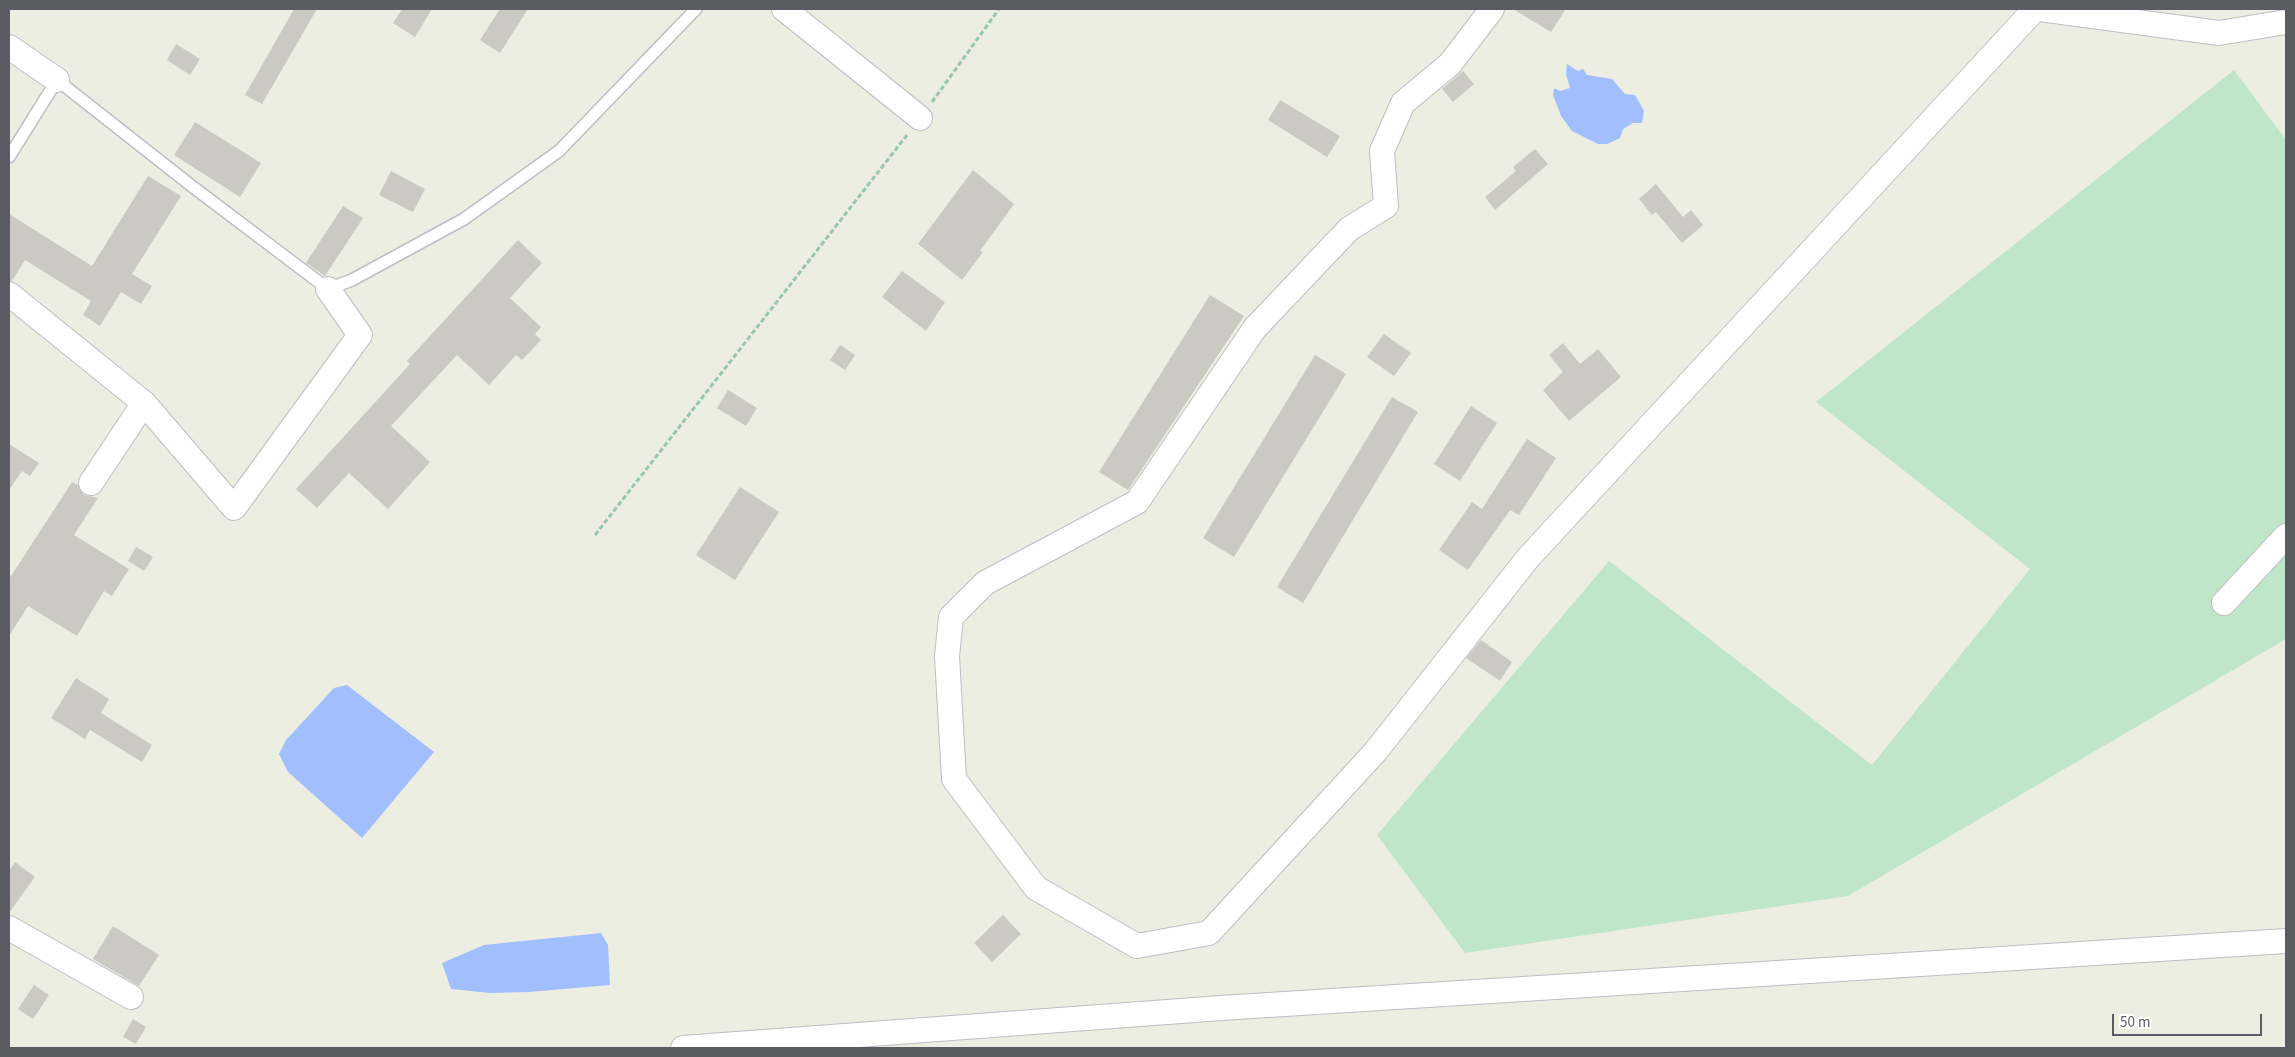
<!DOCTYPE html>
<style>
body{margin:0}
#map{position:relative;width:2295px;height:1057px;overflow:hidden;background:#edeee2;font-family:"Source Sans 3",sans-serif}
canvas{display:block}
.frame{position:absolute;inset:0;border:10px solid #5b5c63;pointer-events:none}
.scale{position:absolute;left:2112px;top:1014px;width:150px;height:22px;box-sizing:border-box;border:2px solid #5b5c63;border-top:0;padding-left:6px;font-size:15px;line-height:18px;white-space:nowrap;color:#5b5c63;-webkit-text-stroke:4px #fff;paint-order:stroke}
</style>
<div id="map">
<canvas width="2295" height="1057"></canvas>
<div class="frame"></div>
<div class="scale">50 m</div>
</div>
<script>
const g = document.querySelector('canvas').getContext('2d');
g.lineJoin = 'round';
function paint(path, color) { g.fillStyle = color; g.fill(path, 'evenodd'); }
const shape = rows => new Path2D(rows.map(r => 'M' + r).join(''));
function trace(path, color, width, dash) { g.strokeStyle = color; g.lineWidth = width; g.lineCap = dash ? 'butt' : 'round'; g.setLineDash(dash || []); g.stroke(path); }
paint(shape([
 [2234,70,2286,140,2286,639,1848,896,1465,953,1377,835,1609,561,1872,765,2030,569,1816,402]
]), '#bfe6c8');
paint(shape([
 [1567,64,1578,71,1583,69,1587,75,1612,79,1625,94,1635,95,1644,111,1642,123,1633,123,1623,129,1620,138,1607,144,1598,144,1572,131,1561,116,1553,95,1554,88,1560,91,1570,88,1566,74],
 [347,685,434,752,362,838,288,772,279,754,286,740,334,688],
 [601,933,608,945,610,985,529,992,490,993,451,989,442,963,484,945]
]), '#a1bfff');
paint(shape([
 [294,9,317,9,262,104,245,95],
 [402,9,432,9,415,37,393,23],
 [500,9,528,9,500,53,480,40],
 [1513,9,1566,9,1551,32],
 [176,44,200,59,190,75,167,60],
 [1463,71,1474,84,1453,102,1442,89],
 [1280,100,1340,136,1327,157,1268,120],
 [195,122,261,163,240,197,174,155],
 [1535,149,1548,164,1495,210,1485,197,1516,171,1513,167],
 [973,170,1014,204,980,251,983,252,962,280,918,244],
 [391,171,425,189,413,212,379,195],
 [148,176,181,196,132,274,152,286,141,304,121,292,100,326,83,315,91,301,25,260,12,281,9,281,9,214,92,266],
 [1656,184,1683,217,1691,210,1703,225,1682,243,1656,212,1652,215,1639,199],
 [343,206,363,218,325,276,306,263],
 [518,240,542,263,510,298,541,327,535,334,541,340,522,360,516,355,489,385,457,355,391,426,430,462,388,509,349,473,317,508,296,489,410,364,407,361],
 [902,271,945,302,926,331,882,297],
 [1210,295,1244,316,1128,490,1099,472],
 [1384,334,1411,353,1394,376,1367,357],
 [1563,343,1580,364,1598,349,1621,377,1569,421,1543,390,1563,372,1549,355],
 [840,345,855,355,845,370,830,360],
 [1315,355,1346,374,1234,557,1203,538],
 [728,390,757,408,746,426,717,408],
 [1392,397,1418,412,1303,603,1277,587],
 [1471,406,1497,423,1460,481,1434,464],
 [1527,439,1556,458,1519,515,1510,510,1468,570,1439,550,1472,502,1482,509],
 [9,444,39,463,30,476,22,471,9,490],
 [72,482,78,485,84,495,98,498,74,535,129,569,112,596,104,591,77,636,28,606,9,636,9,579],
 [740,487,779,512,735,580,696,555],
 [136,547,153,557,144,571,128,561],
 [1481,640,1512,662,1500,681,1466,658],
 [76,678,109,699,101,713,152,745,142,762,90,730,85,739,51,718],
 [15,862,35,877,9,913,9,871],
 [1003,915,1021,934,992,962,974,943],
 [113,926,159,955,139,986,93,959],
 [34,985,49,995,33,1019,18,1009],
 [133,1019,146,1027,136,1044,123,1037]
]), '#cacac2');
const lane = shape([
 [9,157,57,80,193,187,328,289,352,280,464,219,559,151,696,9]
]);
const street = shape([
 [784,9,920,118],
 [1492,9,1450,64,1403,103,1382,151,1386,206,1349,229,1255,328,1137,502,985,583,951,617,947,656,954,779,1036,888,1137,946,1209,933,1376,751,1528,558,2035,9],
 [2040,9,2219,33,2286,22],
 [9,47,57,80],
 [9,294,144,403,234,508,360,335,328,289],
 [91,483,144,403],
 [2224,603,2286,536],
 [9,928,131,997],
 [683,1048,1221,1008,2286,941]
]);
trace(lane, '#bdbec4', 14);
trace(street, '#bdbec4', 26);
trace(shape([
 [932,102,999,9],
 [595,535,907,135]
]), '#98c7b0', 3, [5, 2.5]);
trace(lane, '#fff', 11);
trace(street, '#fff', 24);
</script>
